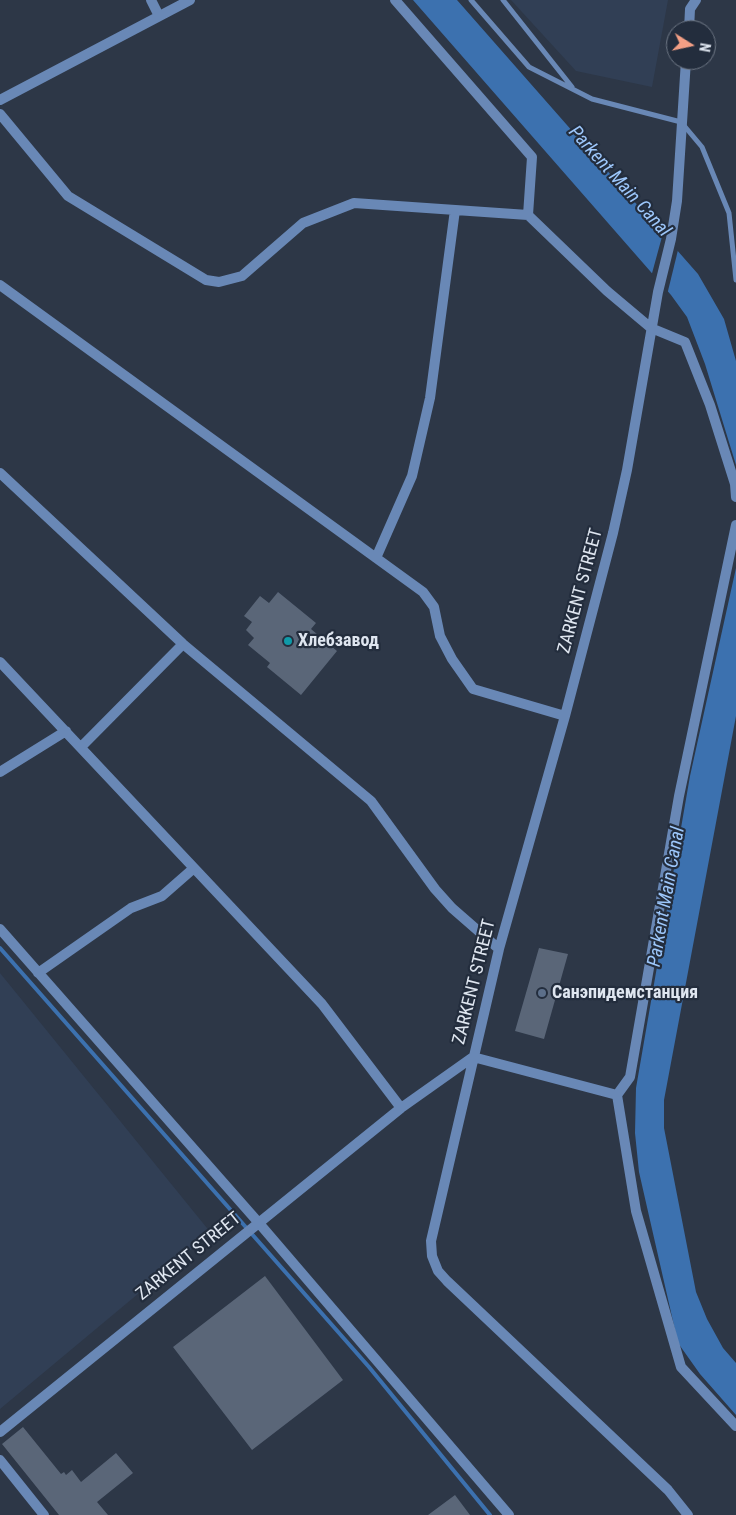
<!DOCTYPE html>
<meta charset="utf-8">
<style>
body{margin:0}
#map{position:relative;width:736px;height:1515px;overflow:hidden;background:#2d3747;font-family:"Roboto Condensed",sans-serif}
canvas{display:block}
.north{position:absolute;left:666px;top:20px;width:50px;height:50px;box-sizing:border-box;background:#232d3d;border:1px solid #6e7785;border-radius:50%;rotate:100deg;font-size:14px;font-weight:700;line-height:20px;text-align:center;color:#dfe6f0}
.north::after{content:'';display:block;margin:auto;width:18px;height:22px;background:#f39f85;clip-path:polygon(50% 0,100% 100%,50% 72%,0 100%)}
</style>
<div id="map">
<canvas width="736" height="1515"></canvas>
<div class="north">N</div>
</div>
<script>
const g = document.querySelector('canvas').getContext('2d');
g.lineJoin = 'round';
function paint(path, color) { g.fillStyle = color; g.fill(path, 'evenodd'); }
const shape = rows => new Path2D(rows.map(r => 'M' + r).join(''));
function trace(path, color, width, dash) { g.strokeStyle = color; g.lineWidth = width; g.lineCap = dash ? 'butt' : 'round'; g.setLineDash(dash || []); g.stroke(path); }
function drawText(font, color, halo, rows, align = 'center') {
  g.font = font + ' "Roboto Condensed",sans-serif'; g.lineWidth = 4.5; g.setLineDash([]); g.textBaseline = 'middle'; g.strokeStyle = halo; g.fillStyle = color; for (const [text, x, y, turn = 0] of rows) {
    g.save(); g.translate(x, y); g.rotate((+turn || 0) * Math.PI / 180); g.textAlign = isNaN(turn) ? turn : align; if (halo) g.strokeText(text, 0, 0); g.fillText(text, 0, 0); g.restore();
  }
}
paint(shape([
 [511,0,668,0,652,87,576,71],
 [0,973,211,1233,0,1409]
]), '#313f55');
paint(shape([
 [413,0,457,0,698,274,724,319,736,361,736,465,705,364,687,317,671,295],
 [736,568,736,716,664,1100,664,1128,696,1292,707,1319,723,1348,736,1363,736,1415,700,1374,678,1343,639,1172,635,1133,636,1088,690,776]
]), '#3c71af');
paint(shape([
 [663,233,678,250,667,295,651,277]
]), '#2d3747');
trace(shape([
 [0,948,369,1367,490,1515]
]), '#3c71af', 4);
paint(shape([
 [278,592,316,623,311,629,337,651,301,695,267,667,270,663,248,645,254,638,246,630,252,622,244,616,260,596,269,603],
 [539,948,568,954,544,1039,515,1031],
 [265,1276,343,1380,252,1450,173,1347],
 [23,1427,61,1474,64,1472,66,1475,72,1470,81,1482,116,1453,133,1473,97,1502,108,1515,59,1515,2,1444],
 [455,1495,470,1515,428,1515]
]), '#5a6678');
trace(shape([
 [471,0,529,67,592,99,681,122,702,147,729,213,736,280],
 [503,0,572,87]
]), '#6988b6', 5);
trace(shape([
 [151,0,159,16],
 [395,0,532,157,528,215],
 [689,30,690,9,696,0],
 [686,60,677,201,671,239,658,292,627,470,613,533,565,716,499,949,431,1241,432,1256,438,1271,447,1281,668,1490,688,1515],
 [0,100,190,0],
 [0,114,68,196,206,280,219,282,242,276,303,223,354,203,528,215,607,291,651,328,685,342,710,405,735,484,736,497],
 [0,285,423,592,434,607,440,636,452,659,473,689,565,716],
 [0,473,183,644,371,801,435,889,452,908,499,949],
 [376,558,412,476,430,398,455,210],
 [0,662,322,1004,401,1108],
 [81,747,183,644],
 [0,772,66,731],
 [0,929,258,1222,509,1515],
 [38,973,131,908,162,896,194,868],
 [473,1057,617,1095,630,1077,679,796,736,525],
 [617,1095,636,1211,681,1367,736,1426],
 [0,1432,401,1108,473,1057],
 [0,1460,44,1515]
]), '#6988b6', 10);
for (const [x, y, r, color] of [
 [288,641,5,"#0f9aa8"],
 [542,993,5,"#5c6f8a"]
]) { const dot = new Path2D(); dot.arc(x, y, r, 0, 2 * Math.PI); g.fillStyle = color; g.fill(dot); trace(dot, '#232d3d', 2); }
drawText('18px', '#dfe6f0', '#232d3d', [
 ["ZARKENT STREET",581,591,-75],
 ["ZARKENT STREET",475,982,-76],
 ["ZARKENT STREET",189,1257,-39]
]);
drawText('bold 18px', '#dfe6f0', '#232d3d', [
 ["Хлебзавод",298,641],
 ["Санэпидемстанция",552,993]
], 'left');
drawText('italic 19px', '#9dc7fb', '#232d3d', [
 ["Parkent Main Canal",619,182,48],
 ["Parkent Main Canal",667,897,-80]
]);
</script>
